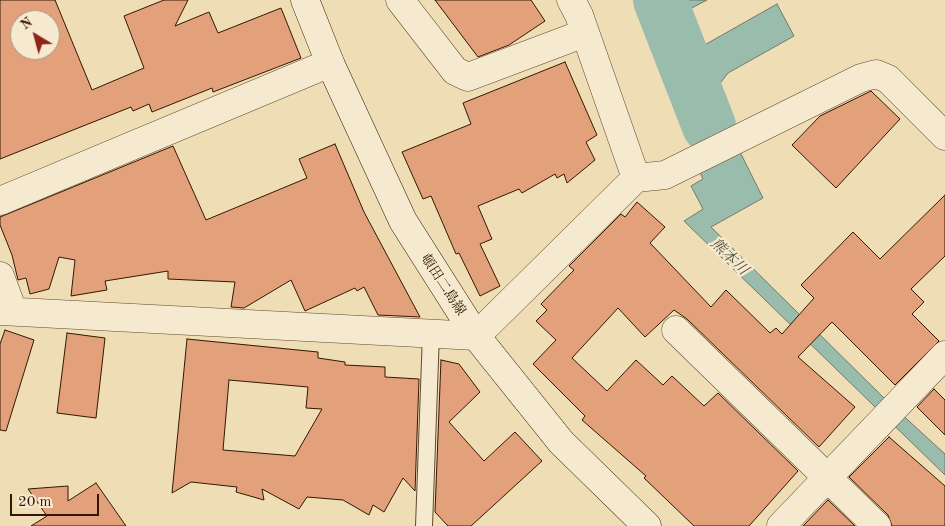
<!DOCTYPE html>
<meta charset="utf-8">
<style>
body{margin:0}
#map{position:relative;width:945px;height:526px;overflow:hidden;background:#efddb5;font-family:"Old Standard TT",serif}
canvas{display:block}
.north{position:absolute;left:10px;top:10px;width:50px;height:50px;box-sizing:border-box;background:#f5e9cf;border:1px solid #a7957c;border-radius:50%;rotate:323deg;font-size:14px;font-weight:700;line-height:20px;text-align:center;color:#331700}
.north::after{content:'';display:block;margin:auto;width:18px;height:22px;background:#8f2418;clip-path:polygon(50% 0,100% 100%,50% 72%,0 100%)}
.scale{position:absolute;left:10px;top:494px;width:89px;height:22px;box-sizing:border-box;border:2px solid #331700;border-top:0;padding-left:6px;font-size:15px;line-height:18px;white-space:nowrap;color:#331700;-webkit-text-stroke:4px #f5e9cf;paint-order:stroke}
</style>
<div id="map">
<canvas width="945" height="526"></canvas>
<div class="north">N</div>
<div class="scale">20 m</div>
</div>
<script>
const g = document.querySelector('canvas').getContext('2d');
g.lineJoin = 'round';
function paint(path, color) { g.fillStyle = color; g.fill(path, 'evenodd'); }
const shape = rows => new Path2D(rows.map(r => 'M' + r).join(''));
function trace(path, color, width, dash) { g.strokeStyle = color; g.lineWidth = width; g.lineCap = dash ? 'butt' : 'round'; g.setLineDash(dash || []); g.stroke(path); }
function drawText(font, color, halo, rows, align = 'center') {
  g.font = font + ' "Old Standard TT","Noto Serif JP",serif'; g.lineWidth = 5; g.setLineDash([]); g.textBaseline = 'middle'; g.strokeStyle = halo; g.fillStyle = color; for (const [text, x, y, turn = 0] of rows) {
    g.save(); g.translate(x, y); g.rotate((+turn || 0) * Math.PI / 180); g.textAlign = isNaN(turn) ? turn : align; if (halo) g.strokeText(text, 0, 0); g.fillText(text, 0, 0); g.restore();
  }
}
const water = shape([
 [640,0,707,0,667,21,650,17,640,0],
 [777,4,794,36,728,73,708,99,739,150,763,198,711,227,886,400,945,454,945,475,684,221,703,209,691,186,703,179,698,168,712,161,662,69,777,4]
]);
paint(water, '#9abcad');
trace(water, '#717a68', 1);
trace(shape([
 [660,0,709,126]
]), '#9abcad', 54);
const building = shape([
 [0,0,55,0,92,90,144,68,124,16,164,0,188,0,175,26,209,12,218,33,281,8,301,58,213,92,212,88,152,112,149,104,133,111,131,107,0,159,0,0],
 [20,20,50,20,50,50,20,50,20,20],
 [435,0,531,0,545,21,509,45,478,57,435,0],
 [565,62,597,135,586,142,595,160,567,183,564,174,557,178,555,174,522,193,519,189,478,206,492,239,480,244,500,286,480,296,459,253,456,254,431,196,423,199,402,152,471,124,463,103,565,62],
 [871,91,900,119,836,188,792,145,820,116,871,91],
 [335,144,364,212,420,317,378,315,364,287,357,291,355,288,305,311,291,280,244,308,231,307,235,282,168,279,168,271,105,281,107,290,71,296,75,260,59,257,49,289,30,294,26,278,18,280,12,255,0,225,0,217,173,146,206,220,307,178,299,159,335,144],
 [945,195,945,256,911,289,924,302,912,314,939,341,895,385,832,322,798,357,855,407,819,447,687,319,674,310,645,337,618,308,572,358,607,391,636,360,663,385,672,376,704,406,718,393,798,471,749,526,694,526,644,478,646,476,582,420,585,416,533,364,556,340,536,321,547,310,541,304,574,270,569,266,621,214,625,217,637,202,665,227,650,243,711,307,726,290,770,333,776,328,782,334,814,298,801,285,853,232,880,259,945,195],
 [5,330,34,340,6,431,0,430,0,344,5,330],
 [67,333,105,338,96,418,57,413,67,333],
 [187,339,318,352,318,358,345,362,345,365,385,367,385,377,419,379,415,491,403,478,384,512,373,505,369,515,343,500,307,497,299,509,262,489,264,500,236,492,237,487,191,482,172,493,187,339],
 [229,380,308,387,306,408,322,409,295,456,223,450,229,380],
 [441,360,459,364,480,392,449,422,484,461,515,432,542,461,471,526,448,526,435,512,441,360],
 [934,389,945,400,945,435,917,407,934,389],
 [889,437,945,486,945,526,892,526,888,515,849,477,889,437],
 [96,483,126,526,31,526,47,516,28,489,68,486,68,501,96,483],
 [828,500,855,526,803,526,828,500]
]);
paint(building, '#e2a17b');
trace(building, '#331700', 1);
const service = shape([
 [424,526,431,333]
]);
const minor = shape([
 [400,0,455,71,468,77,585,33],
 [571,0,579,15,636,178],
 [0,201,330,63],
 [0,276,13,311],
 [0,311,476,336,636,178,665,175,861,78,876,74,888,79,945,136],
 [676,330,877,526],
 [781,526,945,355]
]);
const secondary = shape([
 [305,0,330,63,403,221,476,336,561,442,647,526]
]);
trace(service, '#62482d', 18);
trace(minor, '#62482d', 29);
trace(secondary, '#331700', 29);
trace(service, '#f5e9cf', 16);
trace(minor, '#f5e9cf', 28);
trace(secondary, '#f5e9cf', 28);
drawText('14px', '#331700', '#f5e9cf', [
 ["頓田二島線",443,285,57]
]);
drawText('italic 15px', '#57513d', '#f5e9cf', [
 ["熊本川",729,257,44]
]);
</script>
